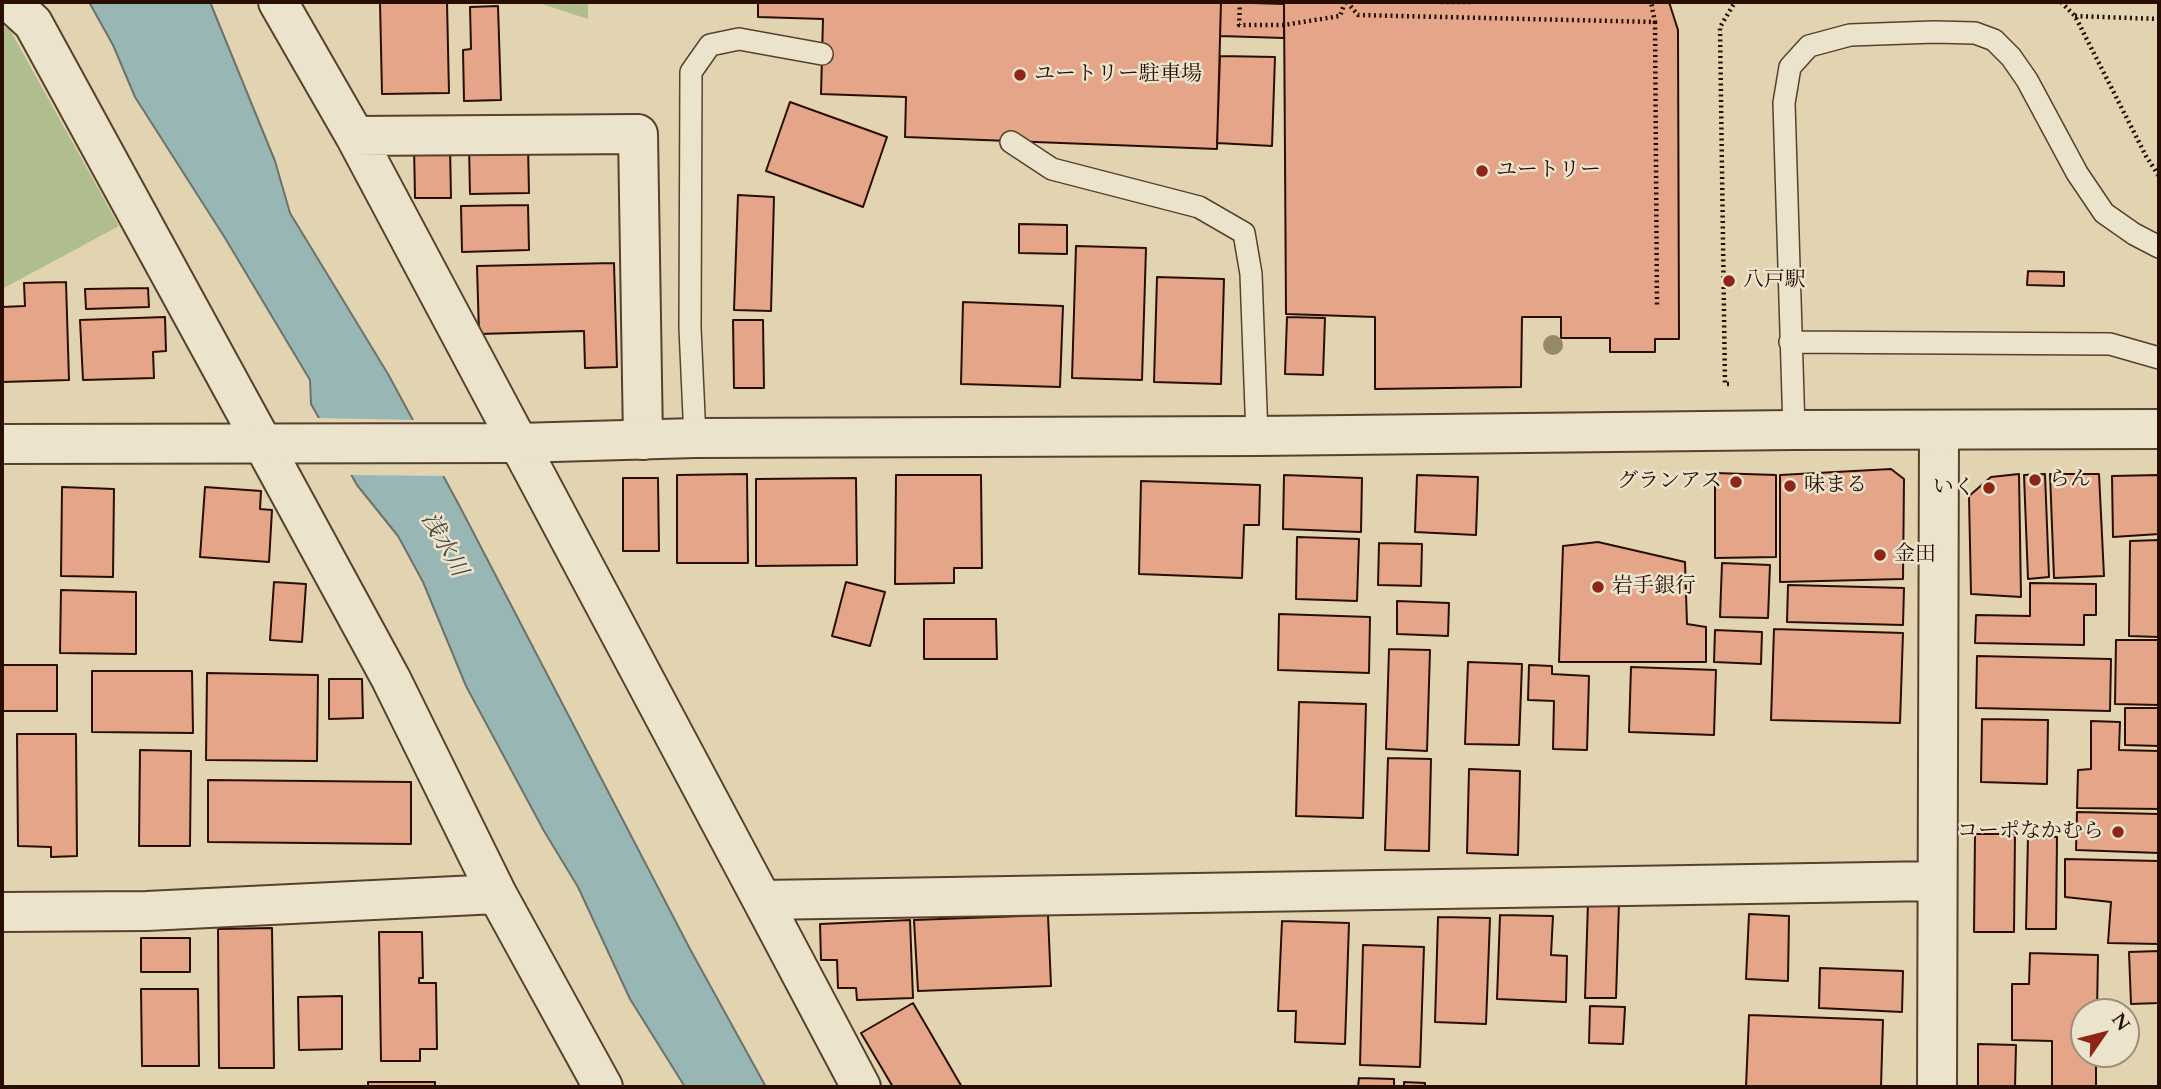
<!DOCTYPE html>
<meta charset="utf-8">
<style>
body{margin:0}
#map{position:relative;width:2161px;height:1089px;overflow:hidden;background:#e2d4b0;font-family:Cardo,serif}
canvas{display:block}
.frame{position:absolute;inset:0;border:4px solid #290e00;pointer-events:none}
.north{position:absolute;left:2070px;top:998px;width:70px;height:70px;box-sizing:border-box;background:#ece3cc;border:2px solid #9e8e7a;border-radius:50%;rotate:55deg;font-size:19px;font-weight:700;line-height:28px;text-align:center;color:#290e00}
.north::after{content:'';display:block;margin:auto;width:24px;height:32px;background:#8f2418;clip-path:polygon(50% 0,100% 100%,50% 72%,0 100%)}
</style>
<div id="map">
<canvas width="2161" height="1089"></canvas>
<div class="frame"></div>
<div class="north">N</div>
</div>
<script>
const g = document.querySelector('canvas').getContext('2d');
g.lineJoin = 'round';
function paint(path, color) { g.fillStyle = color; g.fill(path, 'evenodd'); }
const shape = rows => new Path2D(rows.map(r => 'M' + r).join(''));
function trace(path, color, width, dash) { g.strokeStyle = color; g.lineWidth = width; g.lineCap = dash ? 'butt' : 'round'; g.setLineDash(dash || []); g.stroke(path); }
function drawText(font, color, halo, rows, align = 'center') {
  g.font = font + ' Cardo,"Noto Serif JP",serif'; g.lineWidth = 5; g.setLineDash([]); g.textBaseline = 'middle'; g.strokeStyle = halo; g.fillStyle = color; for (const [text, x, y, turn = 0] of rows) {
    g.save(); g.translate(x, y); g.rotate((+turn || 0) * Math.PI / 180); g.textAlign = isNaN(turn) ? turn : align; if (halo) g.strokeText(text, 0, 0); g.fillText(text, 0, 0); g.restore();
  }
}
paint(shape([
 [536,2,588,2,588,19],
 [2,27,9,28,119,226,2,289]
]), '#b0bd8d');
const water = shape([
 [89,2,210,2,275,161,290,213,388,374,459,505,690,949,766,1087,685,1087,630,999,578,887,544,831,466,686,423,582,398,536,357,485,311,404,310,380,225,238,135,97,113,45,89,2]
]);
paint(water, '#98b6b4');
trace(water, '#6c736c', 2);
paint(shape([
 [316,418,417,420,447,476,348,475]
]), '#e2d4b0');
const building = shape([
 [380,2,447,2,449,93,382,94,380,2],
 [758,2,1221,2,1217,149,905,137,906,97,821,94,823,19,758,17,758,2],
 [1221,2,1284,4,1284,38,1220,36,1221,2],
 [1284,2,1669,2,1678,30,1679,339,1655,339,1655,352,1610,352,1610,338,1561,338,1561,317,1522,317,1521,387,1375,389,1375,317,1286,314,1284,2],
 [498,6,501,100,464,101,463,50,471,49,470,7,498,6],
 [1220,56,1275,57,1272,146,1217,143,1220,56],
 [790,102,887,137,863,207,766,171,790,102],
 [450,145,451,198,415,198,414,146,450,145],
 [528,145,529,193,470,194,469,146,528,145],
 [738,195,774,197,771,311,734,310,738,195],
 [528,205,529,250,462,252,461,206,528,205],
 [1019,224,1067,225,1067,254,1019,253,1019,224],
 [1076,246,1146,248,1142,380,1072,378,1076,246],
 [614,263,617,367,585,368,584,331,479,334,477,266,614,263],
 [2028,271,2064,272,2064,286,2027,285,2028,271],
 [1157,277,1224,279,1221,384,1154,382,1157,277],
 [66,282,69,380,2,382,2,307,25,306,24,283,66,282],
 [148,288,149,307,86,309,85,289,148,288],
 [963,302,1063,306,1060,387,961,384,963,302],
 [165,317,166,351,153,352,154,378,83,380,80,320,165,317],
 [1287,317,1325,318,1323,375,1285,374,1287,317],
 [733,320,763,320,764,388,734,388,733,320],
 [1891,469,1904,479,1903,579,1780,582,1780,475,1891,469],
 [1715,473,1776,475,1776,557,1715,558,1715,473],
 [747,474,748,563,677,563,677,475,747,474],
 [2019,474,2021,597,1971,594,1969,496,1991,477,2019,474],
 [2045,474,2049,577,2028,579,2024,475,2045,474],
 [2050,474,2099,474,2104,576,2054,578,2050,474],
 [896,475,981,475,982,568,954,568,954,583,895,584,896,475],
 [1284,475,1362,478,1361,532,1283,529,1284,475],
 [1417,475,1478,477,1476,535,1415,532,1417,475],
 [2159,475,2159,534,2113,537,2112,476,2159,475],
 [623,478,658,478,659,551,623,551,623,478],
 [856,478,857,565,756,566,756,479,856,478],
 [1141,481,1260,485,1259,525,1244,525,1242,578,1139,574,1141,481],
 [62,487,114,489,113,577,61,576,62,487],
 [205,487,261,491,260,509,272,510,269,562,200,557,205,487],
 [1297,537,1359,539,1357,601,1296,599,1297,537],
 [2159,540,2159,637,2129,636,2130,541,2159,540],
 [1598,542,1685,562,1687,624,1706,627,1706,662,1559,662,1563,546,1598,542],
 [1379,543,1422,544,1421,586,1378,585,1379,543],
 [1722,563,1770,565,1768,618,1720,617,1722,563],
 [274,582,306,584,302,642,270,640,274,582],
 [846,582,885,592,870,646,832,636,846,582],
 [2030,583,2096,584,2096,615,2084,615,2084,645,1975,643,1976,615,2030,616,2030,583],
 [1788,585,1904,588,1903,625,1787,622,1788,585],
 [61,590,136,592,136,654,60,653,61,590],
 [1397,601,1449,603,1448,636,1397,634,1397,601],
 [1279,614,1370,617,1369,673,1278,670,1279,614],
 [924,619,996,619,997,659,924,659,924,619],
 [1774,629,1903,633,1900,723,1771,720,1774,629],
 [1715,630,1762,632,1761,664,1714,662,1715,630],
 [2116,640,2159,640,2159,705,2115,704,2116,640],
 [1389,649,1430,650,1427,751,1386,749,1389,649],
 [1977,656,2111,659,2110,711,1976,708,1977,656],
 [1468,662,1522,664,1519,745,1465,744,1468,662],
 [2,665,57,665,57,711,2,711,2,665],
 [1529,665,1552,666,1552,674,1589,676,1587,750,1553,749,1554,701,1528,700,1529,665],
 [1631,667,1716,670,1714,735,1629,732,1631,667],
 [92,671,192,671,193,733,92,732,92,671],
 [207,673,318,675,317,761,206,760,207,673],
 [329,679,362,679,363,718,329,719,329,679],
 [1299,702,1366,704,1363,818,1296,816,1299,702],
 [2125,708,2159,708,2159,746,2125,745,2125,708],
 [1982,719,2048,720,2047,784,1981,782,1982,719],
 [2091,721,2120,722,2119,750,2159,751,2159,809,2077,808,2078,770,2091,769,2091,721],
 [17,734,76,734,77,856,51,857,51,847,18,846,17,734],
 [140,750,191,751,190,846,139,846,140,750],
 [1388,758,1431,759,1429,851,1385,850,1388,758],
 [1469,769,1520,771,1518,855,1467,853,1469,769],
 [208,780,411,782,411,844,208,842,208,780],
 [2077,812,2159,814,2159,853,2076,850,2077,812],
 [1975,834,2015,834,2014,932,1974,932,1975,834],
 [2028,836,2057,837,2056,929,2026,929,2028,836],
 [2065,859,2159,861,2159,944,2108,943,2111,902,2065,897,2065,859],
 [1588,902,1619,903,1616,998,1585,998,1588,902],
 [1749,914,1789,916,1788,981,1746,979,1749,914],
 [1048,915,1051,986,918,991,914,920,1048,915],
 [1500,915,1553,916,1551,955,1567,956,1566,1002,1497,999,1500,915],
 [1438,917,1490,918,1486,1024,1435,1022,1438,917],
 [910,920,913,998,857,1000,856,988,838,988,837,960,821,960,820,924,910,920],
 [1282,921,1349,923,1345,1044,1295,1042,1296,1011,1278,1011,1282,921],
 [272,928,274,1068,219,1068,218,929,272,928],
 [379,932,422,932,423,978,419,978,419,983,436,983,437,1049,420,1049,420,1061,381,1061,379,932],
 [141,938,190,938,190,972,141,972,141,938],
 [1363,945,1424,947,1420,1067,1360,1065,1363,945],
 [2159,951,2159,1003,2131,1004,2129,952,2159,951],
 [2030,953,2098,955,2097,1012,2084,1012,2084,1054,2096,1054,2096,1087,2052,1087,2052,1041,2012,1040,2012,984,2029,984,2030,953],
 [1820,968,1903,971,1902,1012,1819,1008,1820,968],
 [141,989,198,989,199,1066,142,1066,141,989],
 [342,996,342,1049,299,1050,298,997,342,996],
 [913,1003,959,1082,962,1087,893,1087,861,1033,913,1003],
 [1590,1006,1625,1007,1623,1044,1589,1043,1590,1006],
 [1749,1015,1883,1020,1881,1087,1746,1087,1749,1015],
 [1978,1044,2016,1045,2015,1087,1978,1087,1978,1044],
 [1359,1078,1394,1079,1394,1087,1358,1087,1359,1078],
 [368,1082,435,1082,435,1087,368,1087,368,1082],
 [1404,1082,1425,1083,1425,1087,1404,1087,1404,1082]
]);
paint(building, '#e4a589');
trace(building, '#290e00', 2);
const service = shape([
 [1011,142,1052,169,1199,207,1244,233,1251,274,1257,436],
 [1790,342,2110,344,2159,358],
 [1794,430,1784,103,1790,67,1809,46,1850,35,1934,32,1975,33,1994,40,2011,57,2027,80,2077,173,2104,213,2134,234,2159,247],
 [695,438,690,328,691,72,710,45,739,39,822,54]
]);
const minor = shape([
 [10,2,33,23,262,442,391,679,497,894,603,1087],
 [278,2,355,136,762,900],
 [355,136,638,134,643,440],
 [2,912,147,911,497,894],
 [861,1087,762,900,1936,881],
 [1937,1087,1939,431]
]);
const tertiary = shape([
 [2,444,518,443,695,438,1257,436,1794,430,2159,429]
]);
trace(service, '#57402c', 24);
trace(minor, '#57402c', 42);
trace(tertiary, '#57402c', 42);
trace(shape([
 [1240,2,1239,25,1284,25,1340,16,1345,2],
 [1347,2,1358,15,1655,22,1651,2],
 [1441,2,1472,2],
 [2061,2,2075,16,2146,156,2159,176],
 [2075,16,2159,19],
 [1655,22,1657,307],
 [1729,384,1725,384,1720,27,1735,2]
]), '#290e00', 4.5, [2, 3.5]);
trace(service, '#ece3cc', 21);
trace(minor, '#ece3cc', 38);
trace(tertiary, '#ece3cc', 38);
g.fillStyle = '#96896a';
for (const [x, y] of [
 [1553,345]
]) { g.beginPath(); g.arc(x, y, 10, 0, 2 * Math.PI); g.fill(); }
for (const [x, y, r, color] of [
 [1020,75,7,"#8f2418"],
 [1482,171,7,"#8f2418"],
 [1729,281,7,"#8f2418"],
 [2035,480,7,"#8f2418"],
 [1736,482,7,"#8f2418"],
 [1790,486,7,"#8f2418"],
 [1989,488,7,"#8f2418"],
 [1880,555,7,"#8f2418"],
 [1598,587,7,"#8f2418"],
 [2118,832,7,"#8f2418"]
]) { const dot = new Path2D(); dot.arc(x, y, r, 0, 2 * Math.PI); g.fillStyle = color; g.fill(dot); trace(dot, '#ece3cc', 2.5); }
drawText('21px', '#290e00', '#ece3cc', [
 ["ユートリー駐車場",1034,75],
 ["ユートリー",1496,171],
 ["八戸駅",1743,281],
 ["らん",2049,480],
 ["グランアス",1722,482,"right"],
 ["味まる",1804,486],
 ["いく",1975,488,"right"],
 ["金田",1894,555],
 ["岩手銀行",1612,587],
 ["コーポなかむら",2104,832,"right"]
], 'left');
drawText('italic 23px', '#50493f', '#ece3cc', [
 ["浅水川",443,545,61]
]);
</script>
